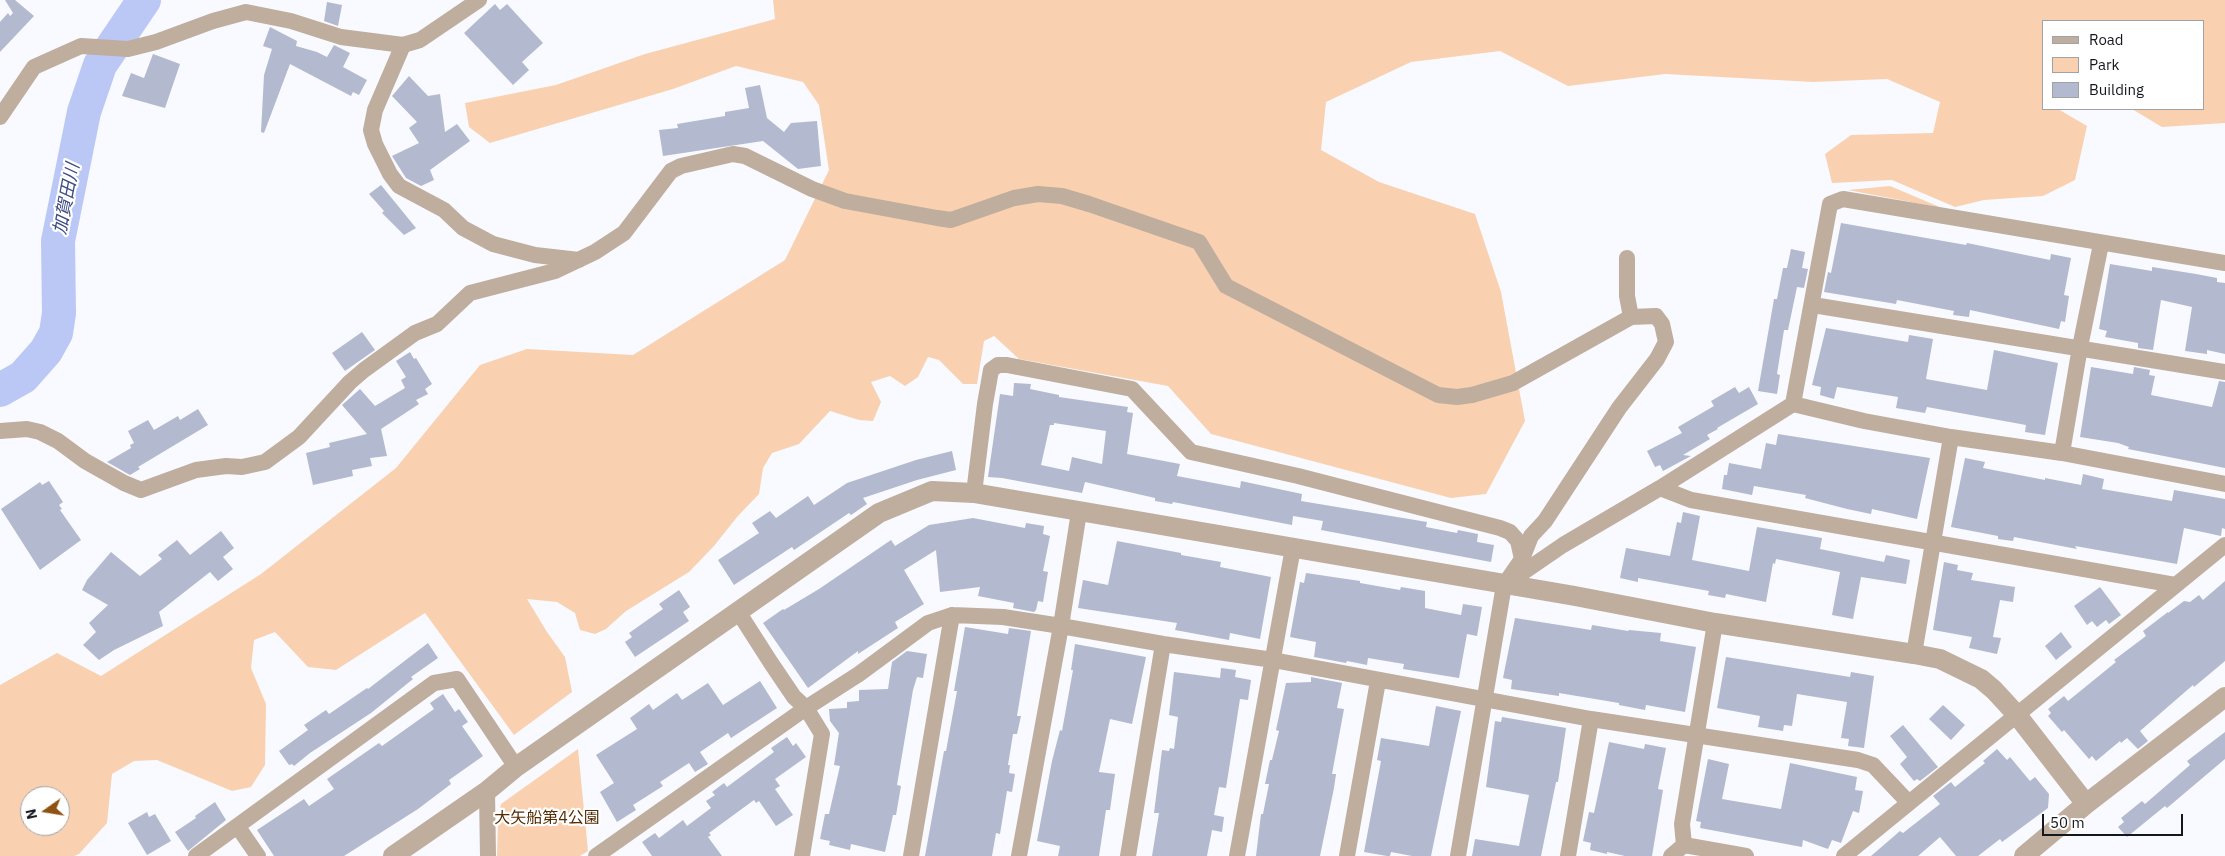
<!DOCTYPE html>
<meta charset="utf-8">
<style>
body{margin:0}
#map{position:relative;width:2225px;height:856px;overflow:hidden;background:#f8faff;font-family:"IBM Plex Sans",sans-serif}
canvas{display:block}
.legend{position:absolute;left:2042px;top:20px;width:162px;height:90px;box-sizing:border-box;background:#fff;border:1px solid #a1a2a5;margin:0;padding:6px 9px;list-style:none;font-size:15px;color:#15171e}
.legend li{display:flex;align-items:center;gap:10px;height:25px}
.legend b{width:25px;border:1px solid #a1a2a5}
.north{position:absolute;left:20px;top:786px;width:50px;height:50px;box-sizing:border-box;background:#fff;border:1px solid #a1a2a5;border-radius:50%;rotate:257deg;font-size:14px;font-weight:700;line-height:20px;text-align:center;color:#15171e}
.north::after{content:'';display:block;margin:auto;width:18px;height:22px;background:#8e5212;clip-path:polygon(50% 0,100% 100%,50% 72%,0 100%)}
.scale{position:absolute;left:2042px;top:814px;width:141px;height:22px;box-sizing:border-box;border:2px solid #15171e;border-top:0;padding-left:6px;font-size:15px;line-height:18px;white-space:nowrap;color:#15171e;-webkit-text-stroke:4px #fff;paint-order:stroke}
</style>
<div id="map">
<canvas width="2225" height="856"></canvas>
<ul class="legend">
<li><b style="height:6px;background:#bfad9e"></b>Road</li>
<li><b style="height:14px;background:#fad1b0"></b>Park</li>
<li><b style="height:14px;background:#b3b9cf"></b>Building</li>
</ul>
<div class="north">N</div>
<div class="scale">50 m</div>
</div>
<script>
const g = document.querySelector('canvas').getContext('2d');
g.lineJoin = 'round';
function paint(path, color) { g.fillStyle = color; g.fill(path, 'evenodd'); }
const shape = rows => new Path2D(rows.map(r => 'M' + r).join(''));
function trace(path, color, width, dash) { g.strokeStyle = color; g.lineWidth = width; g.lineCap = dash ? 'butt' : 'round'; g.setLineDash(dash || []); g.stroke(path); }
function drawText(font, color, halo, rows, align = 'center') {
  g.font = font + ' "IBM Plex Sans","Noto Sans JP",sans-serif'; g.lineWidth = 4.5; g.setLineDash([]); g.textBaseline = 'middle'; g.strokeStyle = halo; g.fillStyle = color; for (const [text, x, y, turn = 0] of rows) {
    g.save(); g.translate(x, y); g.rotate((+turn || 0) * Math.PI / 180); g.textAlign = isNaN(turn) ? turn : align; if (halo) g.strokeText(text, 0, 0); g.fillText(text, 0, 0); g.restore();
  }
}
paint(shape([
 [773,0,2225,0,2225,123,2162,127,2132,109,2204,109,2204,21,2044,21,2044,109,2058,109,2087,126,2075,180,2043,196,1984,200,1955,207,1892,180,1832,183,1825,154,1851,135,1933,133,1940,102,1887,79,1813,82,1665,74,1568,86,1500,51,1411,62,1326,102,1321,150,1379,182,1475,214,1501,292,1525,421,1486,494,1451,498,1211,434,1168,386,1019,359,994,336,984,341,977,384,963,384,939,360,928,357,918,377,905,386,890,376,871,382,881,402,873,421,859,420,830,411,799,444,772,453,763,468,759,494,737,517,714,546,689,572,626,611,606,629,595,634,580,630,575,613,557,602,527,599,547,632,565,657,572,692,514,735,425,613,336,670,308,667,275,632,254,640,251,668,266,704,265,765,251,787,232,791,157,760,134,761,112,774,107,823,79,854,74,856,0,856,0,685,57,653,101,676,261,574,396,468,480,365,527,349,633,355,785,260,829,170,819,105,803,82,736,66,673,89,490,143,469,127,465,103,556,85,645,54,775,19],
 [30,796,60,796,60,826,30,826],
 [1890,186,1942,208,1848,190],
 [578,749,588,851,580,856,497,856,498,820,501,804]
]), '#fad1b0');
trace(shape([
 [0,390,23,377,46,351,56,333,59,313,58,241,84,112,100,65,144,0]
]), '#bbc8f5', 34);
paint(shape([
 [5,0,15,0,34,16,0,52,0,22,8,13,10,16,13,13],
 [327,2,342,5,338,26,324,21],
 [495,4,500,10,507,4,543,43,522,62,529,70,513,85,464,33],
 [270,27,297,41,296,46,317,52,327,57,334,45,350,53,343,67,367,80,359,95,353,92,351,96,290,64,264,133,261,132,264,75,272,49,263,46],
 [153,54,180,64,165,108,122,96,131,73,144,78],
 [409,76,428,96,440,94,445,132,457,124,470,141,430,170,434,180,421,186,406,178,392,156,419,143,409,128,417,122,392,96],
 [760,85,767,118,784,132,791,123,817,121,821,166,798,169,763,141,663,156,659,130,678,128,677,124,725,116,725,112,749,108,745,88],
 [381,185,416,228,404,235,382,213,384,211,369,194],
 [1841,223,1966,245,1967,243,2050,260,2051,254,2071,258,2064,295,2069,296,2065,322,2061,321,2059,329,1970,310,1969,317,1953,315,1954,311,1897,300,1896,304,1824,292,1828,272,1831,273],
 [1791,249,1805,252,1802,268,1808,269,1804,288,1797,287,1788,330,1784,330,1777,374,1780,375,1777,394,1758,391,1774,299,1777,299,1783,268,1787,268],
 [2110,264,2152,271,2152,267,2196,274,2217,278,2217,282,2225,283,2225,354,2207,350,2207,354,2185,351,2192,307,2161,300,2153,350,2138,348,2138,343,2105,337,2107,331,2099,329],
 [1826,328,1908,342,1909,335,1933,339,1926,379,1987,390,1994,350,2058,363,2045,435,2025,432,2026,425,1927,407,1925,413,1896,408,1898,397,1837,387,1834,399,1820,395,1821,387,1812,385],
 [362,332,375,350,345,371,332,353],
 [410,352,414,359,416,358,432,384,425,389,428,394,416,400,419,404,381,429,387,456,370,458,372,466,352,470,353,476,313,485,306,453,330,447,329,443,367,434,342,405,360,389,375,406,405,388,401,380,406,377,396,361],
 [2091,367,2133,374,2134,367,2150,370,2149,375,2155,376,2151,395,2212,407,2219,381,2225,382,2225,468,2128,449,2129,447,2118,443,2080,437],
 [1014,383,1031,384,1030,389,1059,395,1059,397,1128,407,1127,412,1133,413,1127,454,1180,464,1177,476,1240,488,1241,481,1302,494,1301,501,1427,522,1426,527,1457,533,1458,530,1478,534,1477,542,1494,545,1491,562,1321,530,1323,521,1293,516,1292,525,1173,502,1172,504,1155,501,1155,498,1085,482,1082,493,1002,478,988,477,1000,394,1013,396],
 [1054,423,1106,431,1102,464,1072,457,1069,471,1041,465,1050,425,1054,425],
 [1735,387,1739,393,1749,387,1758,404,1717,428,1718,429,1707,435,1710,439,1683,455,1691,456,1663,471,1660,465,1655,467,1647,451,1682,433,1678,427,1714,406,1711,401],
 [198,409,208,425,138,467,140,469,130,475,107,462,131,448,130,445,134,443,128,431,148,420,154,430,178,416,180,420],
 [1778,434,1930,458,1917,519,1872,509,1871,514,1847,509,1805,498,1806,495,1754,486,1752,495,1722,489,1724,475,1727,475,1729,463,1761,469,1766,443,1776,445],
 [952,451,956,470,917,480,863,498,867,504,851,515,849,513,794,550,792,547,734,585,718,560,759,533,752,523,770,511,776,518,808,496,814,505,847,483,916,460],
 [1965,458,1985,462,1983,468,2045,480,2045,478,2081,485,2083,474,2104,479,2102,489,2172,501,2174,490,2225,499,2225,529,2222,528,2221,536,2184,528,2177,564,2075,546,2077,549,2014,537,2013,541,1998,539,1998,536,1951,527],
 [49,481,63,502,59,505,62,509,60,510,81,540,40,570,1,509,40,482,42,485],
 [1683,512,1700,516,1692,560,1749,571,1757,527,1822,538,1820,549,1884,562,1886,555,1910,560,1906,584,1861,577,1853,619,1832,615,1840,572,1776,559,1775,564,1773,563,1766,602,1726,594,1725,598,1708,595,1709,591,1638,578,1638,582,1620,578,1626,548,1670,556,1677,522,1681,523],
 [973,518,1025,528,1026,523,1044,526,1043,534,1050,536,1043,571,1048,572,1043,602,1038,601,1036,610,1034,612,1013,608,1014,603,978,596,980,587,940,592,936,550,904,570,924,604,895,622,898,628,858,654,858,651,808,688,763,623,783,609,784,610,819,589,891,540,895,546,929,525],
 [221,531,234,548,223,557,233,569,218,581,210,572,159,612,163,626,114,650,99,660,83,645,96,632,89,623,108,605,82,590,87,580,111,552,140,576,162,559,158,555,177,540,190,555],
 [1117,541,1181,553,1181,555,1221,562,1220,567,1271,577,1260,639,1230,633,1229,640,1175,630,1177,623,1078,608,1083,580,1108,585],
 [1944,562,1958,565,1957,570,1973,573,1971,580,2015,587,2013,602,2000,600,1993,637,2001,638,1997,654,1969,648,1972,637,1933,630],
 [1306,573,1360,581,1360,583,1400,590,1401,587,1425,591,1425,608,1461,615,1463,604,1482,607,1477,636,1467,634,1459,678,1403,669,1404,664,1368,658,1367,665,1347,661,1346,663,1314,657,1316,642,1290,637,1300,582,1304,583],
 [2225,581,2225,661,2194,687,2193,685,2140,731,2148,741,2138,749,2127,738,2121,743,2120,741,2096,761,2092,756,2089,759,2064,730,2062,732,2048,716,2051,713,2048,709,2064,696,2068,701,2116,662,2114,660,2146,636,2143,631,2168,612,2168,613,2184,601,2190,602,2199,595,2203,600],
 [2100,587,2121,615,2109,624,2106,620,2097,627,2092,621,2087,625,2074,606],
 [679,590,690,607,683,612,689,621,635,657,625,642,632,637,629,633,663,609,659,604],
 [1515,618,1591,630,1592,625,1628,631,1629,630,1661,633,1660,641,1696,647,1685,712,1646,705,1645,710,1619,705,1619,703,1559,693,1559,696,1511,689,1512,680,1503,678],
 [965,627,1008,634,1009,628,1031,631,1017,716,1021,716,1017,734,1013,734,1008,765,1010,765,1009,773,1015,774,1012,792,1007,791,1000,834,996,833,992,856,925,856,944,751,946,751,957,691,954,691],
 [2061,632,2072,647,2056,660,2045,646],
 [428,643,438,658,411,677,413,679,371,713,310,753,294,766,292,764,289,765,279,751,308,730,304,725,326,710,329,714,367,688,368,689],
 [1075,644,1146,657,1132,724,1110,719,1099,772,1115,774,1110,810,1106,810,1099,856,1058,856,1060,846,1037,841,1052,761,1060,730,1062,731,1073,670,1071,670],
 [907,651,927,654,923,678,917,677,913,690,897,785,901,786,896,815,893,815,885,852,851,844,850,850,829,845,830,841,820,839,825,814,829,814,840,766,834,765,839,733,830,721,829,709,847,708,847,702,859,701,859,690,888,689,892,662],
 [1726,657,1850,677,1851,672,1874,676,1864,748,1848,746,1849,739,1841,738,1847,702,1797,694,1792,726,1784,725,1783,731,1758,727,1760,716,1717,708],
 [1221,668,1236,670,1235,677,1251,680,1248,700,1240,699,1226,788,1219,787,1214,815,1224,817,1222,832,1212,830,1207,856,1152,856,1159,813,1154,813,1162,750,1169,751,1170,748,1174,749,1178,717,1169,715,1174,672,1220,678],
 [1311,677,1342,683,1337,708,1344,709,1332,774,1336,774,1334,788,1320,856,1256,856,1261,814,1263,814,1269,784,1265,784,1270,760,1272,760,1279,731,1276,730,1286,683,1311,682],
 [760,681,777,708,731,738,728,733,700,752,708,764,695,772,689,763,660,782,663,786,633,805,636,810,617,822,600,792,614,783,596,755,637,729,630,718,649,704,653,710,677,693,682,700,708,683,723,705],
 [443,694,455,712,459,709,468,722,462,726,483,756,449,780,451,784,418,809,344,856,274,856,257,830,304,799,309,806,334,789,327,779,379,743,382,746,434,709,430,703],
 [1943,705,1965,725,1951,740,1929,719],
 [1436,706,1461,711,1431,856,1412,856,1391,852,1390,856,1387,856,1364,852,1381,761,1377,760,1381,738,1429,746],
 [1502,717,1566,728,1558,782,1556,782,1541,856,1472,856,1475,839,1519,846,1529,795,1486,787,1495,721,1501,722],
 [1903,725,1938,767,1920,781,1917,779,1914,781,1900,764,1907,757,1890,736],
 [2225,732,2225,759,2167,808,2165,806,2127,837,2118,827,2124,822,2121,818,2142,801,2145,804,2190,765,2187,761],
 [787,737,793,746,796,743,806,757,775,779,780,786,775,789,793,815,776,826,759,801,756,803,754,800,709,833,711,835,708,837,722,856,652,856,642,842,655,833,659,838,683,820,687,826,711,808,706,801,715,795,712,792,724,783,727,787,774,752,771,748],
 [1609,742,1644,749,1645,744,1666,748,1658,789,1663,790,1652,856,1625,856,1607,852,1607,854,1590,850,1591,843,1583,841,1589,812,1594,813],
 [1997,749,2007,760,2010,757,2030,781,2035,777,2049,794,2048,808,2002,842,2000,839,1978,856,1956,856,1940,837,1918,856,1871,856,1900,831,1903,833,1940,804,1933,796,1951,782,1955,787,1985,763,1983,761],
 [1708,759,1729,764,1722,799,1781,809,1790,763,1857,777,1855,790,1863,791,1859,813,1853,811,1841,843,1832,840,1828,849,1803,840,1802,847,1700,828,1701,822,1696,821],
 [215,802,226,820,188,851,175,832,196,818,195,816],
 [147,812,149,817,155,814,171,841,147,855,128,823]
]), '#b3b9cf');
trace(shape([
 [403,45,375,110,371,130,375,144,390,174,399,186,444,210,463,228,493,244,535,255,579,260],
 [0,117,34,67,81,46,128,49,156,42,213,21,246,12,291,21,341,37,403,45,420,40,479,0],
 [1627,258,1627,296,1631,317],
 [1813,305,2225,372],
 [1793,404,1830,204,1843,199,2225,263],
 [0,431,27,429,40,432,58,441,85,461,124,483,141,490,196,470,226,466,242,467,265,462,299,437,350,382,364,370,415,333,437,324,470,293,555,271,595,252,624,233,671,171,681,166,733,154,745,156,812,189,845,201,937,218,951,220,1014,198,1038,194,1062,196,1089,204,1199,242,1226,286,1438,395,1457,397,1472,395,1513,383,1631,317,1656,316,1662,324,1666,342,1657,359,1619,408,1545,521,1531,536,1522,559,1504,585,1458,856],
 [2062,453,2080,347,2101,244],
 [1660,488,1691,500,2175,585],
 [974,493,985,404,991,370,998,365,1007,365,1132,389,1191,452,1298,476,1500,528,1510,532,1518,541,1522,559],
 [1512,580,1563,545,1660,488,1793,404,1864,421,1951,437,2062,453,2225,484],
 [739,613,771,663,794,697,806,708,822,734,802,856],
 [1914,654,1951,437],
 [487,791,488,856],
 [238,827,258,856],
 [1684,845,1682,824,1715,623],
 [1684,845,1746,856],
 [196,856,434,683,457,679,516,767],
 [596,856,806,708,859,674,928,623,952,615,1003,617,1061,626,1163,644,1273,660,1591,719,1858,760,1873,765,1909,803],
 [911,856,952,615],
 [1019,856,1061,626,1079,512],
 [1128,856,1163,644],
 [1237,856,1293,548],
 [1347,856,1378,681],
 [1568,856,1591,719],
 [1671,856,1684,845],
 [1844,856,2225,545]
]), '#bfad9e', 16);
trace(shape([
 [393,856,487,791,516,767,879,513,932,491,974,493,1575,596,1715,623,1914,654,1940,659,1981,679,1994,690,2017,715,2086,804],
 [2024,856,2086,804,2225,697]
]), '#bfad9e', 20);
drawText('16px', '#542d04', '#fff', [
 ["大矢船第4公園",547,818]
]);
drawText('italic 18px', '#3f4c84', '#fff', [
 ["加賀田川",67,199,-79]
]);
</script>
